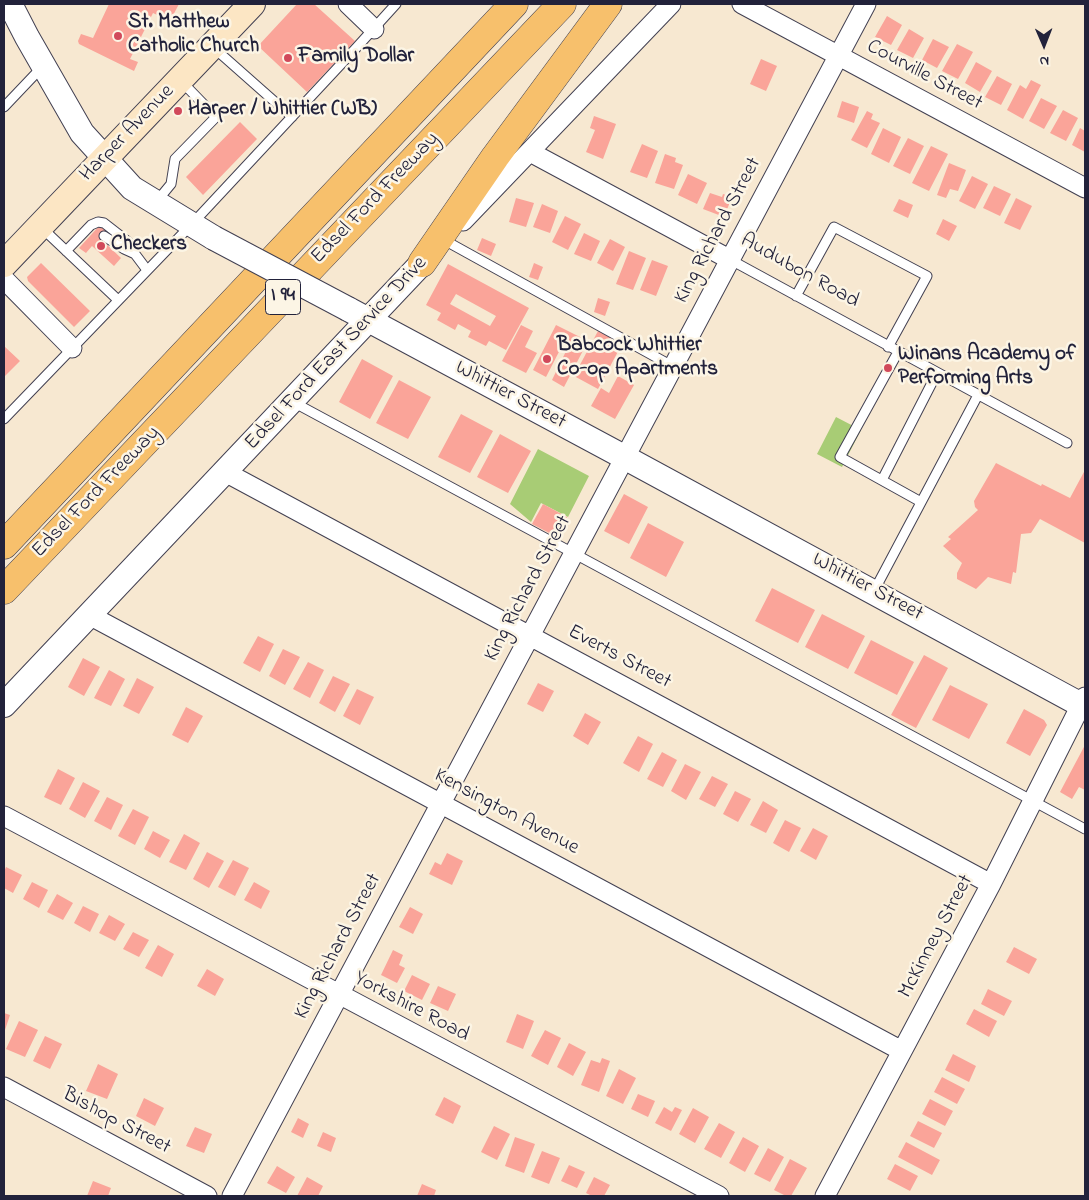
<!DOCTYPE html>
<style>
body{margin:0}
#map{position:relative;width:1089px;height:1200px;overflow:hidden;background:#f7e8d1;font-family:"Indie Flower",sans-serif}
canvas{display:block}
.frame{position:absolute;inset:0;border:5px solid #22223b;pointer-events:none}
.north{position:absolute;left:1019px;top:20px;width:50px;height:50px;-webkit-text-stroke:4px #fcf5e5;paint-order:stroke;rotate:179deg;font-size:14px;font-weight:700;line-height:20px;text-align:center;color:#22223b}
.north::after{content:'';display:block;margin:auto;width:18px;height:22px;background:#22223b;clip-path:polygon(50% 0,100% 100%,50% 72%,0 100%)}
</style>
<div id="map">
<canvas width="1089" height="1200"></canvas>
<div class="frame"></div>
<div class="north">N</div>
</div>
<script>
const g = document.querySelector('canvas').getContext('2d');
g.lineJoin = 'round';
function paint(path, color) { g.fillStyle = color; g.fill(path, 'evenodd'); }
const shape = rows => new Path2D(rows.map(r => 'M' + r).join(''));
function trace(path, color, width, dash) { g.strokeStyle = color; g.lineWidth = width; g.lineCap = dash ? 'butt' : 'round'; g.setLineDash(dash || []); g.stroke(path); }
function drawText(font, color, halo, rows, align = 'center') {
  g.font = font + ' "Indie Flower",sans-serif'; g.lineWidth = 5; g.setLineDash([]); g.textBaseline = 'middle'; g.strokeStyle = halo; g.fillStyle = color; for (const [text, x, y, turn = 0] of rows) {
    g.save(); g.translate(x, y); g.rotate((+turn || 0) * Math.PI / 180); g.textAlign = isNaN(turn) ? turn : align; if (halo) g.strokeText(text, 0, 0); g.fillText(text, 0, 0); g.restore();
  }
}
paint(shape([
 [836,417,861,430,842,467,817,454],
 [538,449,589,476,568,517,541,503,531,522,510,504]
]), '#a8cc75');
paint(shape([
 [109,4,179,4,170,21,153,13,130,59,138,62,134,71,79,44,78,41,81,34,93,38],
 [297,4,314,4,355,41,307,92,258,46],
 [887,16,902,25,891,45,875,37],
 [909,29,924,38,913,58,897,50],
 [933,39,949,47,937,68,922,60],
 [957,44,973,52,958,79,942,71],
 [761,59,777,66,766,91,750,84],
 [976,62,992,71,980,92,965,83],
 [997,76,1012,84,1001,105,985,97],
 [1031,80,1041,85,1023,119,1007,110,1020,85,1026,89],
 [1041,98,1057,106,1044,129,1029,121],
 [842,101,859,107,854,123,837,117],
 [1063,110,1078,118,1066,141,1050,133],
 [867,111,873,114,871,119,880,123,867,148,851,140],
 [594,116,616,124,603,159,586,152,595,130,590,128],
 [240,122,257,139,203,195,186,177],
 [883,128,901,137,889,163,871,154],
 [1080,128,1085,131,1085,152,1072,145],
 [908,138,924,146,910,174,893,166],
 [642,144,658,151,647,178,630,172],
 [931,146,948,154,929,191,912,183],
 [665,154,676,158,675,162,683,165,674,189,655,183],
 [949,163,966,170,958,191,950,189,946,198,937,195],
 [688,174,707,183,697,204,678,195],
 [972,176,988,184,975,209,959,201],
 [994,186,1011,194,1000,216,983,208],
 [710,193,722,197,723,194,732,197,724,217,703,209],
 [516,198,534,203,526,227,509,222],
 [1016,198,1032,206,1020,230,1004,223],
 [899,199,913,205,908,218,893,211],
 [542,204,558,211,550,233,533,227],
 [565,216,581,224,568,250,552,242],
 [943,219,957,226,949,241,936,234],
 [100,225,107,232,101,239,121,258,114,266,92,246,86,253,79,248],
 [584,233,600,241,591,261,574,254],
 [482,238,496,244,491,256,477,250],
 [610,239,625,247,613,271,597,263],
 [629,251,646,258,633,290,616,284],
 [652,260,668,266,656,296,640,290],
 [41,263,90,311,74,327,28,281,27,277],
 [534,263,543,267,538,280,529,277],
 [448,264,529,308,506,350,489,341,486,346,468,337,471,331,458,324,455,330,437,320,441,313,426,305],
 [456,294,496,316,490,326,450,304],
 [598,298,610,302,605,316,594,312],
 [521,325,533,331,525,347,537,353,526,373,502,361],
 [556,325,588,341,564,387,552,380,568,347,563,344,546,377,533,370],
 [598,331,622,344,598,389,574,376],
 [4,346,20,361,4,377],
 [362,359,393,376,370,419,339,402],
 [618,376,634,385,615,419,591,406,601,388,609,393],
 [399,380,431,397,408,439,376,423],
 [461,414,493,431,470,473,438,457],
 [500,434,531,451,508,493,477,477],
 [996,463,1041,486,1042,484,1070,498,1085,470,1085,543,1040,519,1031,533,1021,534,1016,573,1013,572,1011,584,988,577,976,589,957,579,957,573,962,563,943,546,951,539,948,537,978,510,975,507,974,501],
 [624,494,648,507,629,544,604,531],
 [543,504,567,517,557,537,532,524],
 [648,523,684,542,666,577,630,558],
 [772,588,815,610,798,643,755,621],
 [822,614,865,636,848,669,805,647],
 [258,636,274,644,260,672,243,663],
 [871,640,914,662,897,695,854,673],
 [283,649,300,657,285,685,269,676],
 [924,655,948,668,916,728,891,715],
 [83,658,100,667,84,696,68,687],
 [308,662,324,670,310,698,293,689],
 [109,670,125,679,111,706,94,698],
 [333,676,350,684,335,712,319,703],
 [137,678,154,687,139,714,123,706],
 [538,683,554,691,543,712,527,704],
 [950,685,988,704,969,739,932,720],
 [357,689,374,697,360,725,343,716],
 [186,707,203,716,188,743,172,735],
 [1024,709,1044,720,1047,725,1030,756,1006,743],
 [585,713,601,722,588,745,573,736],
 [638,736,653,744,639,772,623,763],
 [1085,745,1085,790,1079,787,1072,799,1060,792],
 [662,752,677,760,663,787,647,779],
 [685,764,701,772,686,800,671,791],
 [58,769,75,778,61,805,44,797],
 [712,776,728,784,715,807,699,799],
 [83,782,100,791,85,818,69,809],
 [735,791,751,799,738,822,723,814],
 [107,797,123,805,111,830,94,821],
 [763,801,778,810,766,833,750,825],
 [133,809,149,817,135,845,118,836],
 [785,820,801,828,789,852,773,843],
 [813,828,828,836,816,860,800,851],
 [153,831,170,840,160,858,144,849],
 [184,834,200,843,186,870,169,862],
 [207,852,224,861,209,888,193,879],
 [447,853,463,861,452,885,429,874,435,862,441,865],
 [233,860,249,868,235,896,218,887],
 [6,867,22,875,13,893,4,888,4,872],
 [32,882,48,890,39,908,23,899],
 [254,882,270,891,261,909,244,900],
 [57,894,73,903,63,920,47,912],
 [83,906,99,914,90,932,74,923],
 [410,907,423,914,413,934,399,927],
 [109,915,125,924,115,941,99,933],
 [133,932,149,940,139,957,123,949],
 [158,945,174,954,162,977,145,968],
 [1014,947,1037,959,1029,974,1006,962],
 [393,950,403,955,399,965,405,968,397,983,381,975],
 [207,969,224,979,215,996,197,986],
 [412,975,430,984,422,1000,404,991],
 [438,986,456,994,448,1011,430,1003],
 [988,989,1012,1001,1004,1016,981,1004],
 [974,1009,997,1021,989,1037,966,1024],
 [4,1013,10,1015,4,1033],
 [517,1014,534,1021,523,1049,506,1042],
 [19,1021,38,1030,25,1057,6,1049],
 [545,1030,561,1038,548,1065,531,1056],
 [45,1036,62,1044,50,1069,33,1061],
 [569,1043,586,1052,573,1076,557,1067],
 [953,1054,976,1066,969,1082,945,1070],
 [602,1058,610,1061,599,1092,581,1085,591,1060,600,1063],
 [98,1064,118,1074,107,1099,86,1091],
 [619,1069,636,1078,623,1104,606,1096],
 [942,1077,965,1089,957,1104,934,1092],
 [638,1094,655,1101,648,1117,631,1109],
 [444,1097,461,1106,453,1124,435,1115],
 [144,1098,164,1108,155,1126,136,1116],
 [930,1099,953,1111,945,1126,922,1114],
 [664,1107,672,1112,675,1107,682,1110,671,1131,655,1123],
 [693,1108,709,1117,695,1143,679,1134],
 [298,1118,309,1124,303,1138,291,1132],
 [918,1121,942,1133,934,1148,910,1136],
 [719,1123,735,1132,721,1158,704,1149],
 [494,1126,510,1134,497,1160,481,1152],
 [195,1127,212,1134,204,1153,186,1146],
 [323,1132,336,1138,331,1152,317,1146],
 [515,1137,535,1144,524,1173,505,1166],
 [743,1137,759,1146,745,1172,729,1163],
 [906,1142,940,1160,932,1175,898,1157],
 [768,1148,784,1157,770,1182,754,1174],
 [542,1151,560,1158,549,1184,531,1177],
 [790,1159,807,1168,791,1196,786,1196,774,1190],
 [895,1164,918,1176,910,1191,887,1179],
 [569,1165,585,1172,577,1188,561,1181],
 [277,1166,295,1177,286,1193,267,1183],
 [307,1177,323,1186,318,1196,297,1196],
 [594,1177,610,1185,604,1196,592,1196,586,1193],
 [93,1181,111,1188,108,1196,87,1196],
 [422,1184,436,1190,434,1196,417,1196]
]), '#faa499');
const service = shape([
 [214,48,292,117],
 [4,107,42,67],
 [157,201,171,184,175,159,216,117,182,82],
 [42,228,118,300],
 [104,236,124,249,135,254],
 [444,240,672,366],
 [66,251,91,225,98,222,104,223,131,244,135,254,147,270],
 [729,259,1067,443],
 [796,296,834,227,927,276,888,347],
 [898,352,840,457,921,502],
 [293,402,1085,829],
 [4,419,192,224,357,47,396,4],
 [882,480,937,373],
 [874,591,978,395]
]);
const minor = shape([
 [348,4,374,29],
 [742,4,1085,188],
 [530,152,729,259],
 [463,221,671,4],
 [4,279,72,348],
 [225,472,991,884],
 [89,615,902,1051],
 [4,816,719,1196],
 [4,1087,207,1196],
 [232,1196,866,4],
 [825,1196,991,884,1085,697]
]);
const tertiary = shape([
 [10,4,27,37,82,133,132,188,214,238],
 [348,309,624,457,1085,707],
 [4,705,422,263]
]);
const secondary = shape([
 [4,264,252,4]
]);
const motorway = shape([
 [422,263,495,157,608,4],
 [4,545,514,4],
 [4,590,562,4]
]);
trace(service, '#424052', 11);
trace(minor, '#424052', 21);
trace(tertiary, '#424052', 26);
trace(secondary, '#424052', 28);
trace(motorway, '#424052', 29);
trace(service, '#fff', 9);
trace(minor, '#fff', 19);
trace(tertiary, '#fff', 24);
trace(secondary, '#fce6c4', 26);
trace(motorway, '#f7c06c', 28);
const tertiaryBridge = shape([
 [214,238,348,309]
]);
trace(tertiaryBridge, '#424052', 26, []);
trace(tertiaryBridge, '#fff', 24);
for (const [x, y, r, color] of [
 [118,36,5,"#d1495b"],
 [288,58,5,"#d1495b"],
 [178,111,5,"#d1495b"],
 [101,246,5,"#d1495b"],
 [547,359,5,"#d1495b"],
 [888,368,5,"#d1495b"]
]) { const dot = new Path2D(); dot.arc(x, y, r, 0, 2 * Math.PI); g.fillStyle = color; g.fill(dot); trace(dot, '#fcf5e5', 2); }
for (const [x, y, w] of [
 [283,297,35]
]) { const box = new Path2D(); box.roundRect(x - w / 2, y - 17.5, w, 35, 4); g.fillStyle = '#fcf5e5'; g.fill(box); trace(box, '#22223b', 1); }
drawText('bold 20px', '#22223b', null, [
 ["I 94",283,297]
]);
drawText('bold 21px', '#22223b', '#fcf5e5', [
 ["St. Matthew",128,24],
 ["Catholic Church",128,48],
 ["Family Dollar",298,58],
 ["Harper / Whittier (WB)",188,111],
 ["Checkers",111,246],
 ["Babcock Whittier",557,347],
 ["Co-op Apartments",557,371],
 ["Winans Academy of",898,356],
 ["Performing Arts",898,380]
], 'left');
drawText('21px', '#22223b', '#fcf5e5', [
 ["Courville Street",924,76,28],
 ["Harper Avenue",128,134,-46],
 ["Edsel Ford Freeway",376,199,-46],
 ["King Richard Street",719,231,-62],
 ["Audubon Road",799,272,29],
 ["Edsel Ford East Service Drive",337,354,-47],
 ["Whittier Street",510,396,28],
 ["Edsel Ford Freeway",97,493,-46],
 ["Whittier Street",867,588,28],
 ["King Richard Street",529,589,-62],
 ["Everts Street",619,658,28],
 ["Kensington Avenue",506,813,28],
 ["McKinney Street",937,937,-62],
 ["King Richard Street",339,947,-62],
 ["Yorkshire Road",411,1008,28],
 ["Bishop Street",116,1122,28]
]);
</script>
